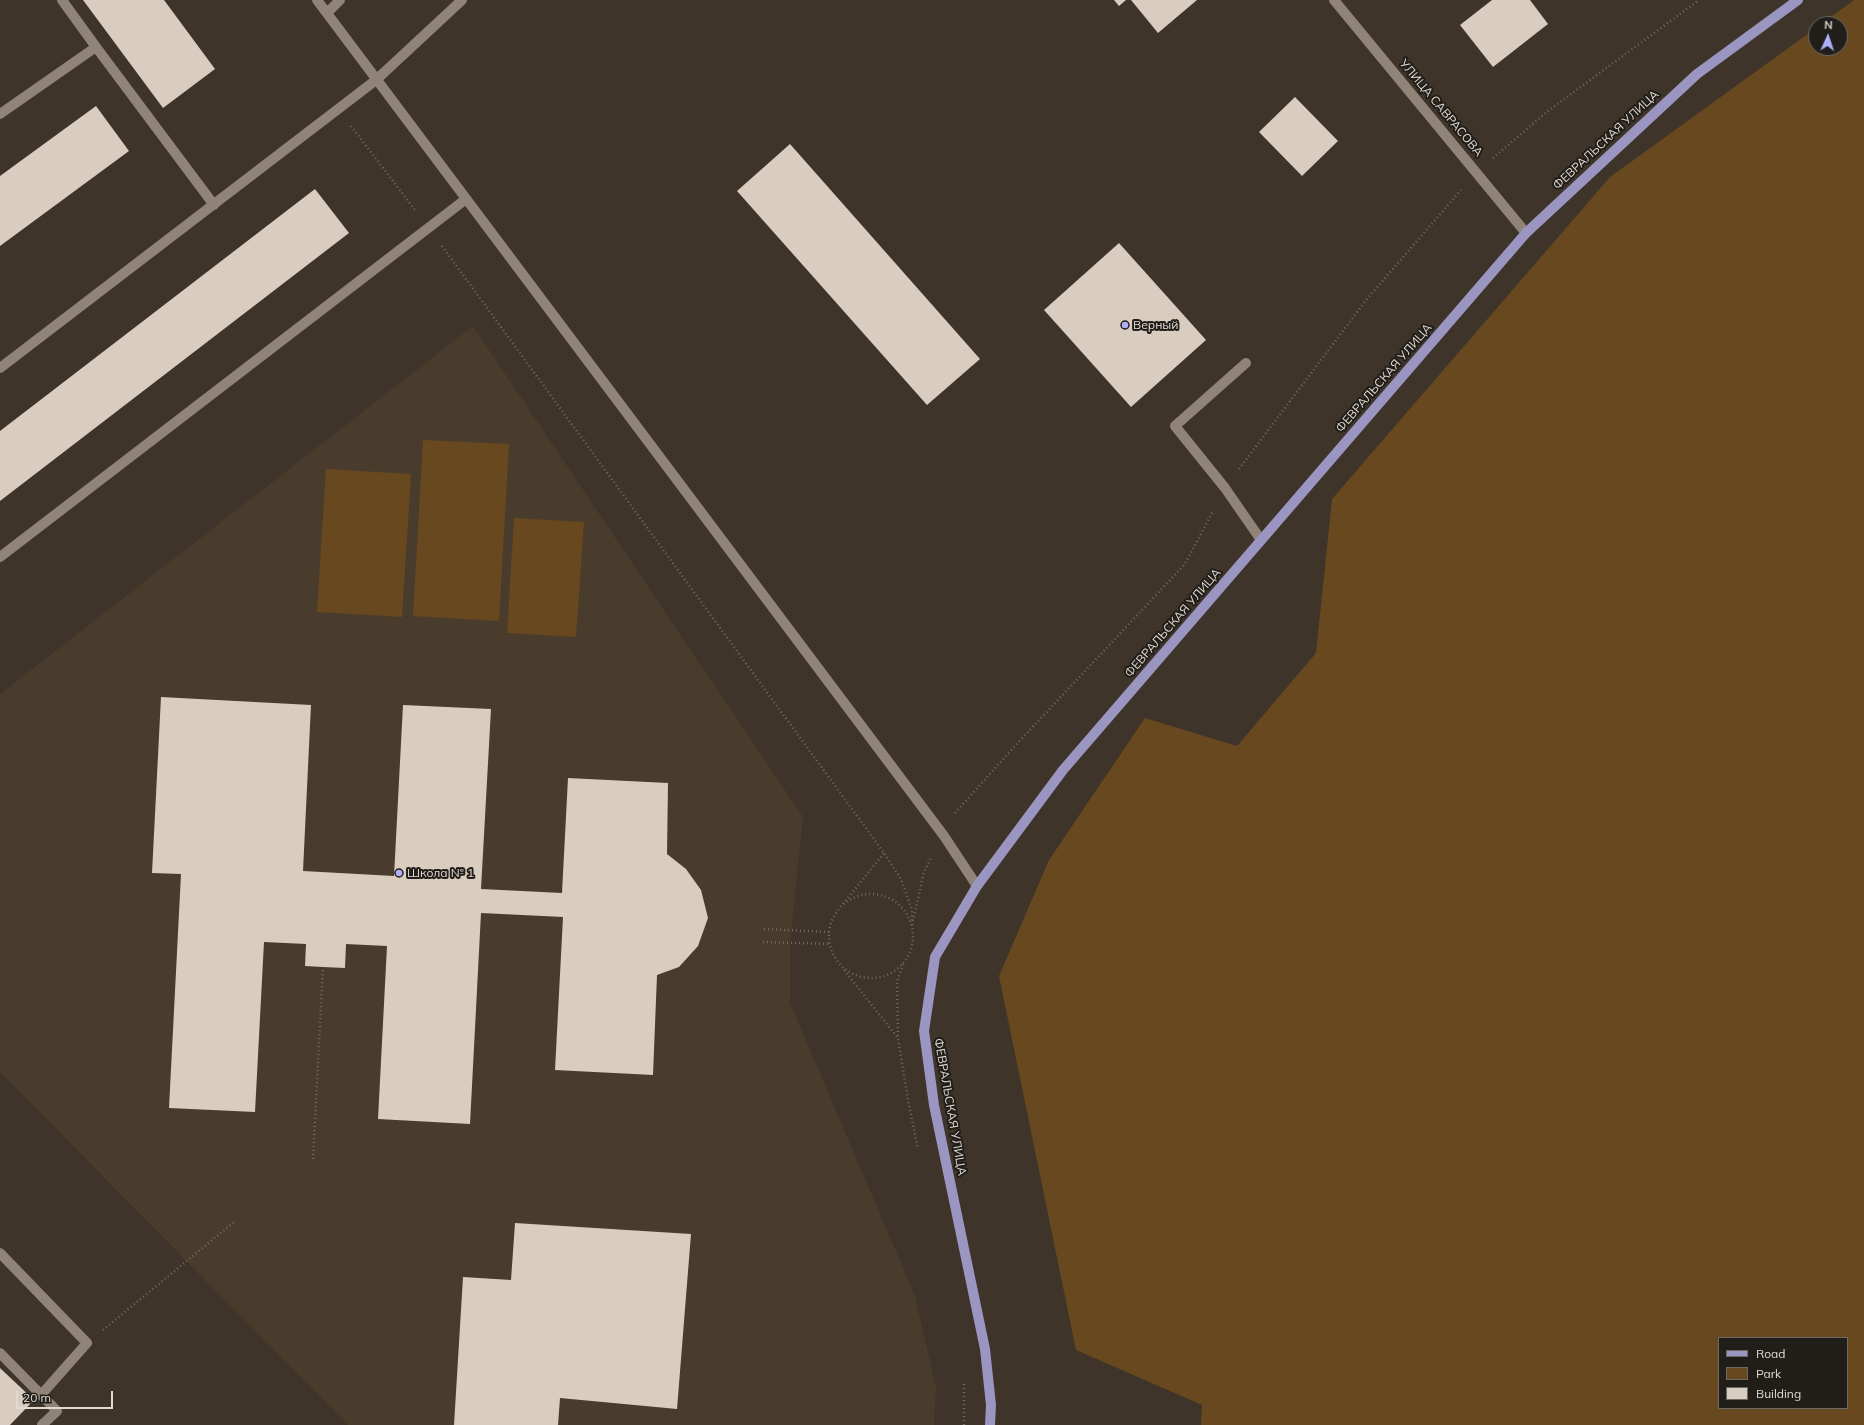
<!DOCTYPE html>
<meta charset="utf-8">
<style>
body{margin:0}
#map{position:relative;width:1864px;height:1425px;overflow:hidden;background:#3e3429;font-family:Mulish,sans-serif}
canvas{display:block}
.legend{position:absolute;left:1718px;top:1337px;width:130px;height:72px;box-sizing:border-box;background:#211d18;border:1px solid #6d6963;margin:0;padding:5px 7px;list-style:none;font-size:12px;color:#e0dad3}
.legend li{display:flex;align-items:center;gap:8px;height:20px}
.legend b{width:20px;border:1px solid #6d6963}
.north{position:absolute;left:1808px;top:16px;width:40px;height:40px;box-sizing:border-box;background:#211d18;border:1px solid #6d6963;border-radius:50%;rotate:3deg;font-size:11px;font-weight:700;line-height:16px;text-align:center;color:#e0dad3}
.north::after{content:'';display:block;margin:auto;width:14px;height:18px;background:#afaefa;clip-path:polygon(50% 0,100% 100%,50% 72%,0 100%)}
.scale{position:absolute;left:16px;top:1391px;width:97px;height:18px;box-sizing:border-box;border:2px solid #e0dad3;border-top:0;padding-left:5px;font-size:12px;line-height:14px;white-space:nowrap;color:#e0dad3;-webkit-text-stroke:3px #211d18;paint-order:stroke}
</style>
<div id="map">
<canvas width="1864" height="1425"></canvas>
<ul class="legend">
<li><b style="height:5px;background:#9a95c1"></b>Road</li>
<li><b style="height:11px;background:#67481f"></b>Park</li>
<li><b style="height:11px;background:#d9cdbf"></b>Building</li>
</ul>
<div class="north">N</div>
<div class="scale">20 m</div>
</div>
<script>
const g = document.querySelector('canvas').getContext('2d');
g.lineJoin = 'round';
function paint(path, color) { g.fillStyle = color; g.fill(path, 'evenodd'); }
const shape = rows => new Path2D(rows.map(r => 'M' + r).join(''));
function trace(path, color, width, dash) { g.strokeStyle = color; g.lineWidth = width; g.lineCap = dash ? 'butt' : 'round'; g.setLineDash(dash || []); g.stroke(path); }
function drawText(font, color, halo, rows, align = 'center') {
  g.font = font + ' Mulish,sans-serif'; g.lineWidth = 4; g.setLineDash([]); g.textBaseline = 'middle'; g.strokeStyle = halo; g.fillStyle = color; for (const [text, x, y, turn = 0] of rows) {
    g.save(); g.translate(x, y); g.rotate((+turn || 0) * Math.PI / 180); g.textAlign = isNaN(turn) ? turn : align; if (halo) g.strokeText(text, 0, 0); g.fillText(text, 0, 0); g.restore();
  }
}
paint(shape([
 [473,326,803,817,790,943,790,1003,915,1296,936,1388,934,1425,348,1425,0,1072,0,694]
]), '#4a3c2c');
paint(shape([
 [1854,0,1864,0,1864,1425,1201,1425,1202,1405,1076,1350,999,976,1049,860,1145,718,1237,746,1316,653,1332,499,1610,177,1816,28,1816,48,1840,48,1840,24,1821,24],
 [1719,1338,1847,1338,1847,1408,1719,1408],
 [423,440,509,444,499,621,413,616],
 [326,469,411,474,402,617,317,612],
 [514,518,584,522,576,637,507,633]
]), '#67481f');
paint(shape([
 [83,0,164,0,215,69,163,108],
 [1114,0,1126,0,1119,6],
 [1131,0,1197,0,1158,33],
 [1492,0,1530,0,1548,24,1493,67,1460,25],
 [1295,97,1338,141,1302,176,1259,132],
 [96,106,129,151,0,246,0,176],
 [790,144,980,359,927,405,737,191],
 [315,189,349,233,0,501,0,431],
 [1119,243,1206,340,1131,407,1044,310],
 [161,697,311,705,303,871,394,876,403,705,491,709,481,889,562,893,568,778,668,783,667,854,686,869,701,890,708,918,698,946,679,967,657,975,653,1075,555,1070,563,917,481,913,470,1124,378,1119,387,946,346,944,345,968,323,967,305,966,306,944,264,942,255,1112,169,1108,181,874,152,873],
 [515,1223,691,1234,677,1409,560,1398,558,1425,454,1425,463,1277,511,1280],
 [0,1368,34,1400,10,1425,0,1425]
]), '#d9cdbf');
trace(shape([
 [351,126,415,210],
 [1493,158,1548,111,1699,0],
 [442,246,884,853,901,879,912,910,912,920],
 [1239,469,1367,299,1461,190],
 [955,813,1014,747,1185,564,1213,511],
 '829 936a42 42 0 1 1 84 0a42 42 0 1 1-84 0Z',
 [843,904,884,853],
 [912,925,924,872,931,858],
 [764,929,829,932],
 [763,942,830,944],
 [903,964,897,982,898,1038,908,1100,918,1149],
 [844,970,898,1038],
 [313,1159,323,967],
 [103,1330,234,1222],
 [964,1425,964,1381]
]), '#736a60', 2.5, [1, 3]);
trace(shape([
 [62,0,96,47],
 [317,0,944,836,977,886],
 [1334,0,1526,233],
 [327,13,340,0],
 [0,114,96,47,214,205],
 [1246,363,1175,426,1225,488,1261,540],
 [0,368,376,80,462,0],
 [0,557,466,199],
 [0,1253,87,1343,41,1395],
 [0,1353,57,1411,42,1425]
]), '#8f8477', 10);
trace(shape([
 [990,1425,991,1405,985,1349,934,1105,924,1031,935,957,977,886,1063,770,1526,233,1697,74,1798,0]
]), '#9a95c1', 10);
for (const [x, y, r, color] of [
 [1125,325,4,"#afaefa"],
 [399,873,4,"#afaefa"]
]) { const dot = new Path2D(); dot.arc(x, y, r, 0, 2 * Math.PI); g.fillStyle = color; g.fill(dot); trace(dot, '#211d18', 1.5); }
drawText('12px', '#e0dad3', '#211d18', [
 ["УЛИЦА САВРАСОВА",1441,108,50],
 ["ФЕВРАЛЬСКАЯ УЛИЦА",1606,140,-43],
 ["ФЕВРАЛЬСКАЯ УЛИЦА",1384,378,-49],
 ["ФЕВРАЛЬСКАЯ УЛИЦА",1173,623,-49],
 ["ФЕВРАЛЬСКАЯ УЛИЦА",950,1107,80]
]);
drawText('12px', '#e0dad3', '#211d18', [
 ["Верный",1133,325],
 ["Школа № 1",407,873]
], 'left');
</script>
